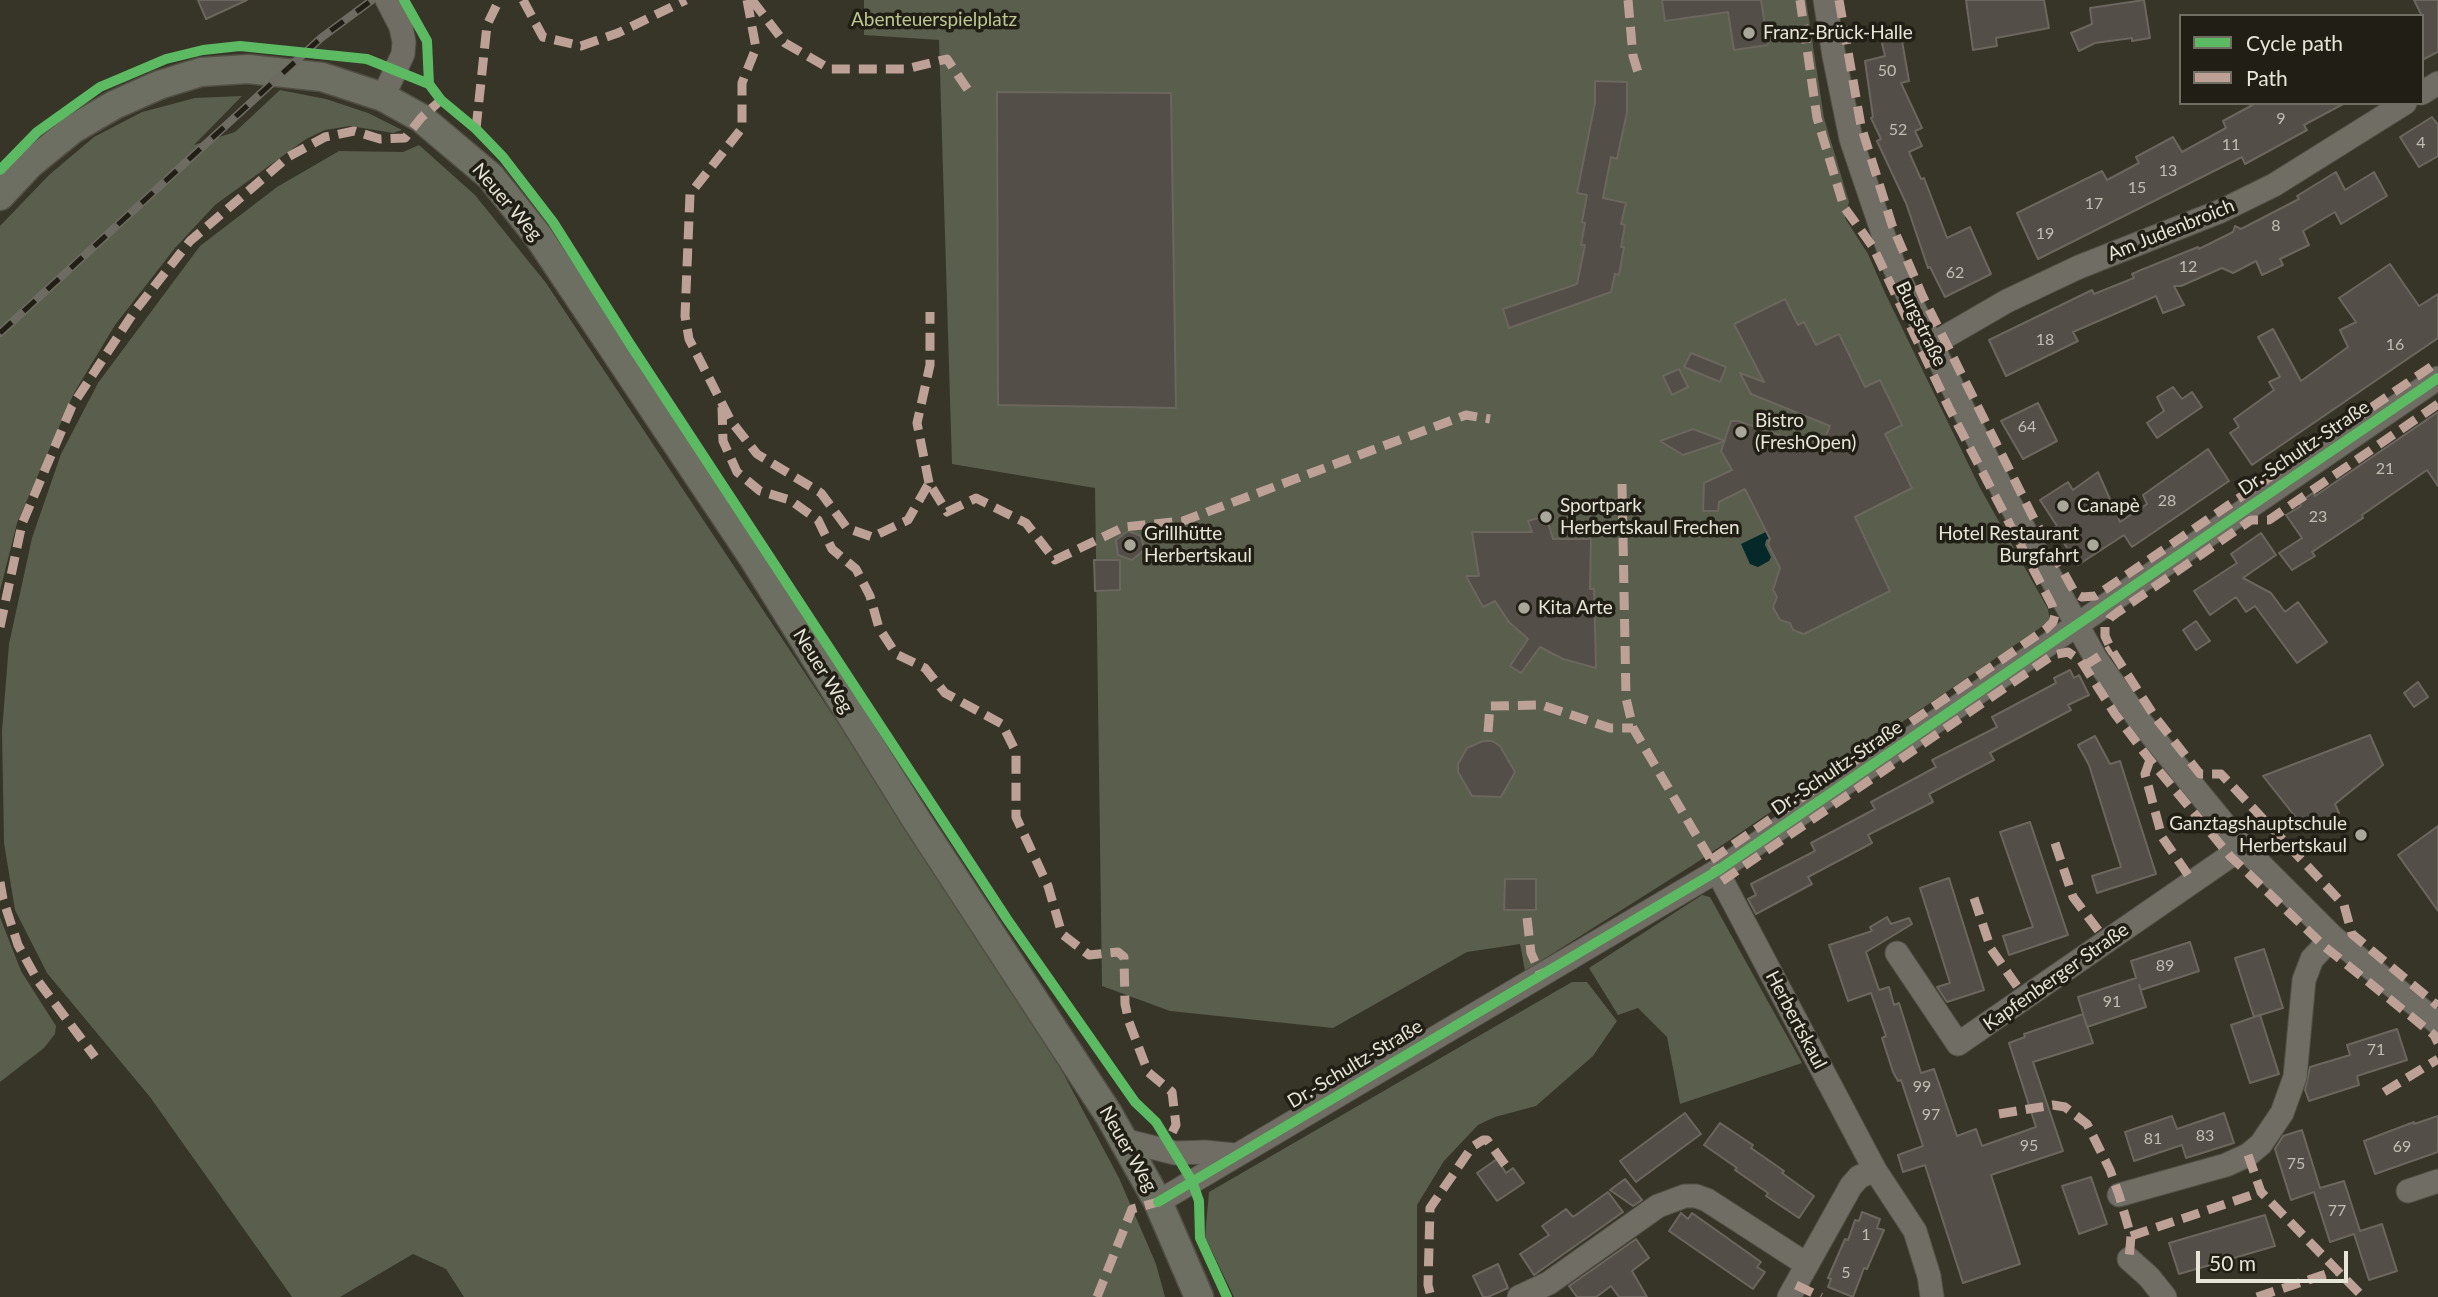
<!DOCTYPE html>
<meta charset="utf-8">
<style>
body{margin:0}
#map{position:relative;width:2438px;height:1297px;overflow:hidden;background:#373428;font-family:Lato,sans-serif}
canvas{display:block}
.legend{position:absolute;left:2179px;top:14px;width:245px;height:91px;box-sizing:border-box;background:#211f15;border:2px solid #706e63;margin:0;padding:9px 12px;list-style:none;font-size:21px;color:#e7e4d8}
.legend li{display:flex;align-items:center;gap:14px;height:35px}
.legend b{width:35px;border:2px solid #706e63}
.scale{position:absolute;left:2196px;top:1251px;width:152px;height:32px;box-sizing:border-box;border:4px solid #e7e4d8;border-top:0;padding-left:9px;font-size:21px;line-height:24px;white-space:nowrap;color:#e7e4d8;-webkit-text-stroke:5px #211f15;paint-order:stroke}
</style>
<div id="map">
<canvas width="2438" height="1297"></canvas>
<ul class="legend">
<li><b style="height:9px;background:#5cba63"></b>Cycle path</li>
<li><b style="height:9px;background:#bda197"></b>Path</li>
</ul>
<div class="scale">50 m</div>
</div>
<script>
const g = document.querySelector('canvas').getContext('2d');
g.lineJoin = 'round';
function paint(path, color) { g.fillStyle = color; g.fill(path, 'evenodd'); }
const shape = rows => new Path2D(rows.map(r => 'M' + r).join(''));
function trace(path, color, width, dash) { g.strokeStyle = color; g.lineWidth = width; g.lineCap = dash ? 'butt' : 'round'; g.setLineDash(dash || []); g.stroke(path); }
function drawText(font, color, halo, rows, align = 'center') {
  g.font = font + ' Lato,sans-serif'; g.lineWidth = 7; g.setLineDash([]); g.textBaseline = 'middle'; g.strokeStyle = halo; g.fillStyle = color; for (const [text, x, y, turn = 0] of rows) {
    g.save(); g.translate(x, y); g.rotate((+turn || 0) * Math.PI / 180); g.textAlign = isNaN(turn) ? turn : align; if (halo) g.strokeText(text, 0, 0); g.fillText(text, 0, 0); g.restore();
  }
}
paint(shape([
 [864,0,1806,0,1824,118,1849,202,1845,218,1868,254,1886,295,1979,486,2048,609,2050,621,1696,863,1525,971,1520,944,1467,952,1333,1028,1170,1011,1102,986,1095,488,952,464,939,40,864,35],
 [280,90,326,99,368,113,402,130,393,133,350,126,325,130,306,139,215,205,175,248,115,325,74,393,17,523,0,591,0,226,49,175,94,137,142,112,195,98,242,96,194,145,235,132],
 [419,145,475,195,546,283,937,872,1062,1071,1119,1178,1156,1264,1165,1297,464,1297,446,1269,413,1254,340,1297,292,1297,150,1097,47,973,15,910,4,843,2,731,9,644,32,538,61,454,98,383,200,246,277,187,339,151,403,152],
 [1702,895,1710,897,1802,1063,1680,1104,1667,1037,1638,1008,1618,1015,1589,968],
 [0,917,21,971,56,1026,55,1034,44,1048,0,1082],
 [1572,982,1587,982,1617,1021,1593,1056,1536,1106,1495,1117,1478,1125,1444,1161,1417,1205,1417,1297,1234,1297,1205,1237,1209,1192]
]), '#5a5e4d');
paint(shape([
 [1770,530,1773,536,1766,540,1765,545,1771,557,1769,561,1758,567,1750,564,1741,544]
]), '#052828');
const building = shape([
 [198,0,247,0,206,19,198,0],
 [1662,0,1761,0,1768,45,1734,50,1728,12,1665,21,1662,0],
 [1966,0,2044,0,2049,28,1996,38,1997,46,1973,50,1966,0],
 [2144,0,2150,38,2132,41,2132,38,2095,43,2079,51,2071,33,2092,24,2090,8,2144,0],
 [2414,0,2438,0,2438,52,2422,60,2422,16,2414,0],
 [1901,35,1909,81,1901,83,1922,128,1915,131,1922,146,1909,152,1921,179,1924,178,1947,238,1970,227,1991,274,1945,297,1930,267,1928,268,1906,203,1877,141,1881,139,1871,118,1873,117,1865,61,1885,56,1881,39,1901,35],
 [1595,81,1627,82,1627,112,1617,159,1611,157,1603,198,1626,203,1621,224,1625,225,1621,247,1624,247,1619,275,1615,274,1611,292,1509,328,1503,309,1577,284,1585,245,1581,245,1585,223,1582,222,1587,195,1577,193,1595,103,1595,81],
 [997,92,1171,93,1176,408,998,405,997,92],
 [2256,103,2345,103,2304,125,2307,130,2245,164,2242,157,2038,259,2017,213,2102,171,2107,180,2139,163,2136,157,2173,137,2182,152,2226,128,2223,121,2256,103],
 [2432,117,2438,125,2438,156,2419,167,2400,137,2432,117],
 [2336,172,2345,190,2374,172,2387,196,2341,224,2335,212,2303,231,2309,245,2280,259,2283,265,2262,275,2256,261,2233,273,2222,268,2181,286,2174,286,2184,305,2163,313,2156,296,2073,332,2078,341,2006,376,1989,340,2092,290,2094,294,2134,278,2132,274,2141,270,2198,247,2199,249,2233,232,2235,226,2241,229,2299,199,2297,196,2336,172],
 [2390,264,2419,306,2438,294,2438,338,2252,465,2230,433,2239,427,2234,419,2274,390,2269,382,2280,377,2258,337,2273,329,2301,381,2348,347,2340,330,2356,322,2339,298,2390,264],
 [1785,299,1798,325,1804,322,1816,345,1839,334,1865,387,1880,380,1902,425,1885,434,1912,488,1855,517,1890,591,1804,634,1793,630,1790,623,1780,620,1773,607,1777,597,1773,590,1780,568,1768,544,1770,539,1745,489,1719,502,1718,511,1703,511,1704,483,1732,470,1721,451,1731,421,1738,421,1821,449,1830,426,1751,394,1740,373,1764,382,1734,324,1785,299],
 [1691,353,1726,367,1720,382,1684,367,1691,353],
 [1679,369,1688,387,1672,395,1663,376,1679,369],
 [2173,387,2182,399,2192,392,2202,407,2157,438,2147,423,2164,411,2157,397,2173,387],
 [2038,403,2057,441,2023,459,2001,421,2038,403],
 [2438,412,2438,486,2427,470,2362,515,2363,518,2312,552,2315,556,2292,570,2279,553,2302,538,2286,515,2301,506,2299,502,2313,493,2315,496,2438,412],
 [1693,429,1725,441,1683,455,1660,441,1693,429],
 [2208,449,2229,481,2132,547,2124,535,2078,565,2054,528,2057,526,2040,500,2068,482,2073,490,2098,472,2120,522,2147,504,2143,495,2208,449],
 [1546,516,1553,539,1591,539,1590,589,1594,589,1596,668,1563,659,1540,647,1521,673,1510,666,1528,639,1509,622,1495,601,1483,607,1466,576,1479,576,1472,532,1532,532,1528,521,1546,516],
 [1128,531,1141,536,1144,550,1132,560,1118,555,1116,540,1128,531],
 [2261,533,2276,555,2243,578,2271,593,2285,612,2298,602,2327,642,2297,663,2255,606,2246,612,2236,597,2210,615,2194,591,2237,563,2231,554,2261,533],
 [1094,560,1120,560,1120,590,1095,591,1094,560],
 [2196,621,2210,641,2196,650,2183,630,2196,621],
 [2070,670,2074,678,2079,675,2089,695,2068,705,2071,710,1990,753,1994,760,1929,794,1933,802,1868,835,1872,843,1808,877,1812,884,1756,914,1748,899,1756,895,1751,884,1815,851,1811,843,1875,809,1871,802,1936,767,1932,760,1997,727,1992,717,2056,683,2054,678,2070,670],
 [2418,682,2428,697,2414,707,2404,693,2418,682],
 [2370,735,2383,765,2335,804,2339,813,2305,829,2263,776,2370,735],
 [2095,736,2110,764,2120,761,2156,874,2097,893,2092,876,2121,867,2089,765,2078,745,2095,736],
 [1483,741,1492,741,1500,746,1515,772,1501,797,1472,796,1458,772,1458,764,1467,748,1483,741],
 [2030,822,2068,935,2009,955,2003,936,2033,927,2000,832,2030,822],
 [2438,826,2438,911,2398,855,2438,826],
 [1949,878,1984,990,1947,1002,1937,987,1950,983,1920,888,1949,878],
 [1505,879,1536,879,1536,910,1504,910,1505,879],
 [1887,917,1891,924,1909,918,1912,924,1866,952,1879,990,1889,987,1894,1005,1899,1003,1921,1073,1934,1069,1957,1136,1976,1129,1982,1146,2036,1127,2009,1043,2025,1037,2024,1034,2083,1014,2093,1043,2033,1062,2063,1151,1991,1175,2020,1264,1963,1283,1925,1165,1903,1172,1898,1155,1923,1146,1901,1080,1898,1081,1893,1072,1882,1038,1886,1036,1871,993,1848,1001,1829,945,1872,931,1870,927,1887,917],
 [2190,942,2199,971,2141,990,2139,985,2146,1007,2087,1027,2078,997,2136,978,2131,961,2190,942],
 [2264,949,2283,1008,2254,1017,2235,958,2264,949],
 [2260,1015,2279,1074,2250,1083,2231,1025,2260,1015],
 [2397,1029,2407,1060,2357,1076,2359,1085,2309,1101,2305,1090,2310,1067,2350,1055,2347,1045,2397,1029],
 [1685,1113,1701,1134,1636,1182,1620,1161,1685,1113],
 [2224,1113,2234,1143,2186,1158,2182,1145,2134,1161,2125,1132,2172,1116,2177,1129,2224,1113],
 [2438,1116,2438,1152,2375,1174,2364,1141,2414,1122,2414,1124,2438,1116],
 [1720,1123,1753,1145,1751,1148,1784,1171,1782,1173,1814,1196,1799,1218,1766,1196,1768,1193,1735,1170,1737,1168,1704,1145,1720,1123],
 [2302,1130,2320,1188,2344,1181,2360,1231,2382,1224,2397,1271,2369,1280,2354,1234,2330,1242,2314,1192,2291,1200,2275,1149,2283,1136,2302,1130],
 [1497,1159,1506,1173,1513,1168,1524,1183,1497,1201,1477,1173,1497,1159],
 [2091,1177,2107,1224,2079,1234,2062,1186,2091,1177],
 [1625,1179,1642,1200,1633,1206,1610,1190,1625,1179],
 [1608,1192,1623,1212,1534,1275,1520,1254,1549,1235,1542,1226,1566,1209,1573,1217,1608,1192],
 [1862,1212,1880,1219,1877,1228,1884,1230,1867,1269,1864,1268,1853,1297,1828,1287,1831,1279,1828,1278,1845,1239,1848,1240,1855,1220,1859,1221,1862,1212],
 [1681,1213,1688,1219,1692,1213,1761,1262,1757,1267,1765,1272,1753,1289,1669,1231,1681,1213],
 [2265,1215,2275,1246,2179,1274,2169,1243,2265,1215],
 [1636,1239,1649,1258,1632,1271,1647,1297,1619,1297,1611,1286,1596,1297,1577,1297,1569,1286,1636,1239],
 [1498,1264,1508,1288,1488,1297,1483,1297,1473,1276,1498,1264]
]);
paint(building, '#534e47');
trace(building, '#6b665e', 2);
const minor = shape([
 [1825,0,1834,56,1851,139,1895,269,2003,491,2096,659,2140,721,2243,847,2333,937,2438,1023],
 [2422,93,2438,83],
 [383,97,403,54,404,42,401,27,387,0],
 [1931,345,2007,301,2079,267,2221,211,2274,185,2405,103],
 [1717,871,1875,1170,1915,1231,1929,1276,1932,1297],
 [1897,953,1958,1044,2243,847],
 [1123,1140,1175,1153,1205,1152,1235,1155],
 [2408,1191,2438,1181],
 [2119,1195,2226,1165,2248,1155,2261,1144,2282,1113,2295,1077,2304,980,2312,959,2333,937],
 [1158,1202,1717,871,2438,378],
 [2129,1259,2149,1277,2165,1297],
 [1519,1297,1549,1283,1658,1206,1685,1196,1696,1196,1707,1200,1806,1264],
 [1789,1297,1851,1186,1859,1177,1875,1170]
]);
const major = shape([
 [0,196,30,164,73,129,114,105,159,85,201,72,248,69,322,77,383,97,421,118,491,177,538,236,754,559,917,821,1109,1115,1158,1202,1199,1297]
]);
trace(minor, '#524f45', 25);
trace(major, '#524f45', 31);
trace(minor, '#6f6d64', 23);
trace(major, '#6e6f63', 28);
const rail = shape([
 [0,333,321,38,372,0]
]);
trace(rail, '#6e6b63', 8);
trace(rail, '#211f15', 5, [16]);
trace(shape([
 [523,0,543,37,581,46,618,33,686,0],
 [747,0,756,48,742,83,742,128,690,194,685,316,689,339,731,421,757,454,821,493,847,528,872,537,908,520,929,483,947,512,976,498,1026,523,1055,560,1124,527,1183,521,1466,415,1490,419],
 [752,0,785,43,830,69,906,69,947,59,968,90],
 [1628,0,1633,56,1640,79],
 [1839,0,1861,126,1892,225,1923,297,2035,521,2075,593,2082,597,2095,596,2103,591,2438,362],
 [476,129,487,25,499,0],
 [2438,404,2269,520,2251,520,2118,612,2110,618,2105,627,2105,636,2111,649,2155,717,2200,774,2221,774,2344,905,2352,934,2438,1006],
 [722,407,723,441,737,472,760,491,790,500,818,520,832,549,856,569,870,596,879,628,896,654,925,668,945,693,1002,724,1016,752,1016,817,1048,886,1062,934,1089,955,1118,952,1124,957,1125,1004,1129,1022,1148,1072,1172,1092,1176,1125,1168,1141],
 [929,483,917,423,930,365,930,312],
 [1622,484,1626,698,1633,728,1715,867],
 [0,627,22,524,72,406,134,312,190,241,288,157,325,137,354,131,380,139,405,138,421,118,441,100],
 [2084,666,2111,649],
 [1488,732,1490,706,1542,705,1610,728,1633,728],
 [2150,760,2145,774,2162,837,2193,882],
 [2055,843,2073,897,2107,942],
 [1711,860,2046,629,2053,622,2055,615,2052,605,1949,408,1873,247,1844,207,1817,118,1800,0],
 [1722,881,2053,655,2068,652,2081,661,2115,714,2150,760,2230,856,2324,946,2434,1035,2438,1043],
 [0,882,3,899,18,945,38,981,95,1057],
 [1974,898,1991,949,2026,999],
 [1527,918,1531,953,1541,975],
 [2384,1092,2438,1059],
 [1999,1114,2053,1105,2065,1107,2087,1124,2110,1170,2119,1195,2131,1236,2129,1259],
 [2248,1155,2261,1192,2363,1297],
 [2131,1236,2261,1192],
 [1796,1285,1821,1297],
 [1430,1293,1428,1285,1430,1208,1472,1147,1483,1140,1487,1140,1506,1166],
 [1097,1297,1132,1209,1158,1202],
 [2257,1297,2338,1270]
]), '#bda197', 9, [18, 9]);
trace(shape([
 [404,0,427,41,429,84,441,100,476,129,503,157,553,222,630,344,1007,919,1135,1102,1156,1122,1192,1181,1199,1201,1200,1238,1227,1297],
 [0,170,37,132,100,87,166,59,203,50,240,46,367,59,429,84],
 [1158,1202,1717,871,2438,378]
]), '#5cba63', 10);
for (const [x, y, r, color] of [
 [1749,33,7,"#a9a69a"],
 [1741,432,7,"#a9a69a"],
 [2063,506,7,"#a9a69a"],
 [1546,517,7,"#a9a69a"],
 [1130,545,7,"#a9a69a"],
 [2093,545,7,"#a9a69a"],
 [1524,608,7,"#a9a69a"],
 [2361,835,7,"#a9a69a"]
]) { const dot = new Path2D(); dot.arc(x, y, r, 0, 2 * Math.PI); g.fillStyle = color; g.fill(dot); trace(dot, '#211f15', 2.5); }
drawText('16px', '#c2beb4', null, [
 ["50",1887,71],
 ["9",2281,119],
 ["52",1898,130],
 ["4",2421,143],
 ["11",2231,145],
 ["13",2168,171],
 ["15",2137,188],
 ["17",2094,204],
 ["8",2276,226],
 ["19",2045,234],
 ["12",2188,267],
 ["62",1955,273],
 ["18",2045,340],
 ["16",2395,345],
 ["64",2027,427],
 ["21",2385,469],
 ["28",2167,501],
 ["23",2318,517],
 ["89",2165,966],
 ["91",2112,1002],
 ["71",2376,1050],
 ["99",1922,1087],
 ["97",1931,1115],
 ["83",2205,1136],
 ["81",2153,1139],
 ["95",2029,1146],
 ["69",2402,1147],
 ["75",2296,1164],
 ["77",2337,1211],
 ["1",1866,1235],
 ["5",1846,1273]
]);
drawText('19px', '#bdc791', '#211f15', [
 ["Abenteuerspielplatz",934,20]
]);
drawText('19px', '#e7e4d8', '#211f15', [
 ["Franz-Brück-Halle",1763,33],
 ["Bistro",1755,421],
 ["(FreshOpen)",1755,443],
 ["Sportpark",1560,506],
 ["Herbertskaul Frechen",1560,528],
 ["Canapè",2077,506],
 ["Grillhütte",1144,534],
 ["Herbertskaul",1144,556],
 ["Hotel Restaurant",2079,534,"right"],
 ["Burgfahrt",2079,556,"right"],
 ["Kita Arte",1538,608],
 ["Ganztagshauptschule",2347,824,"right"],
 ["Herbertskaul",2347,846,"right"]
], 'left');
drawText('19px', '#e7e4d8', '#211f15', [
 ["Neuer Weg",507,202,49],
 ["Am Judenbroich",2171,230,-22],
 ["Burgstraße",1921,324,64],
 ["Dr.-Schultz-Straße",2304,448,-34],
 ["Neuer Weg",823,671,58],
 ["Dr.-Schultz-Straße",1837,768,-34],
 ["Kapfenberger Straße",2056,977,-35],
 ["Herbertskaul",1796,1020,62],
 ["Dr.-Schultz-Straße",1355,1064,-31],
 ["Neuer Weg",1128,1149,60]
]);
</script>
